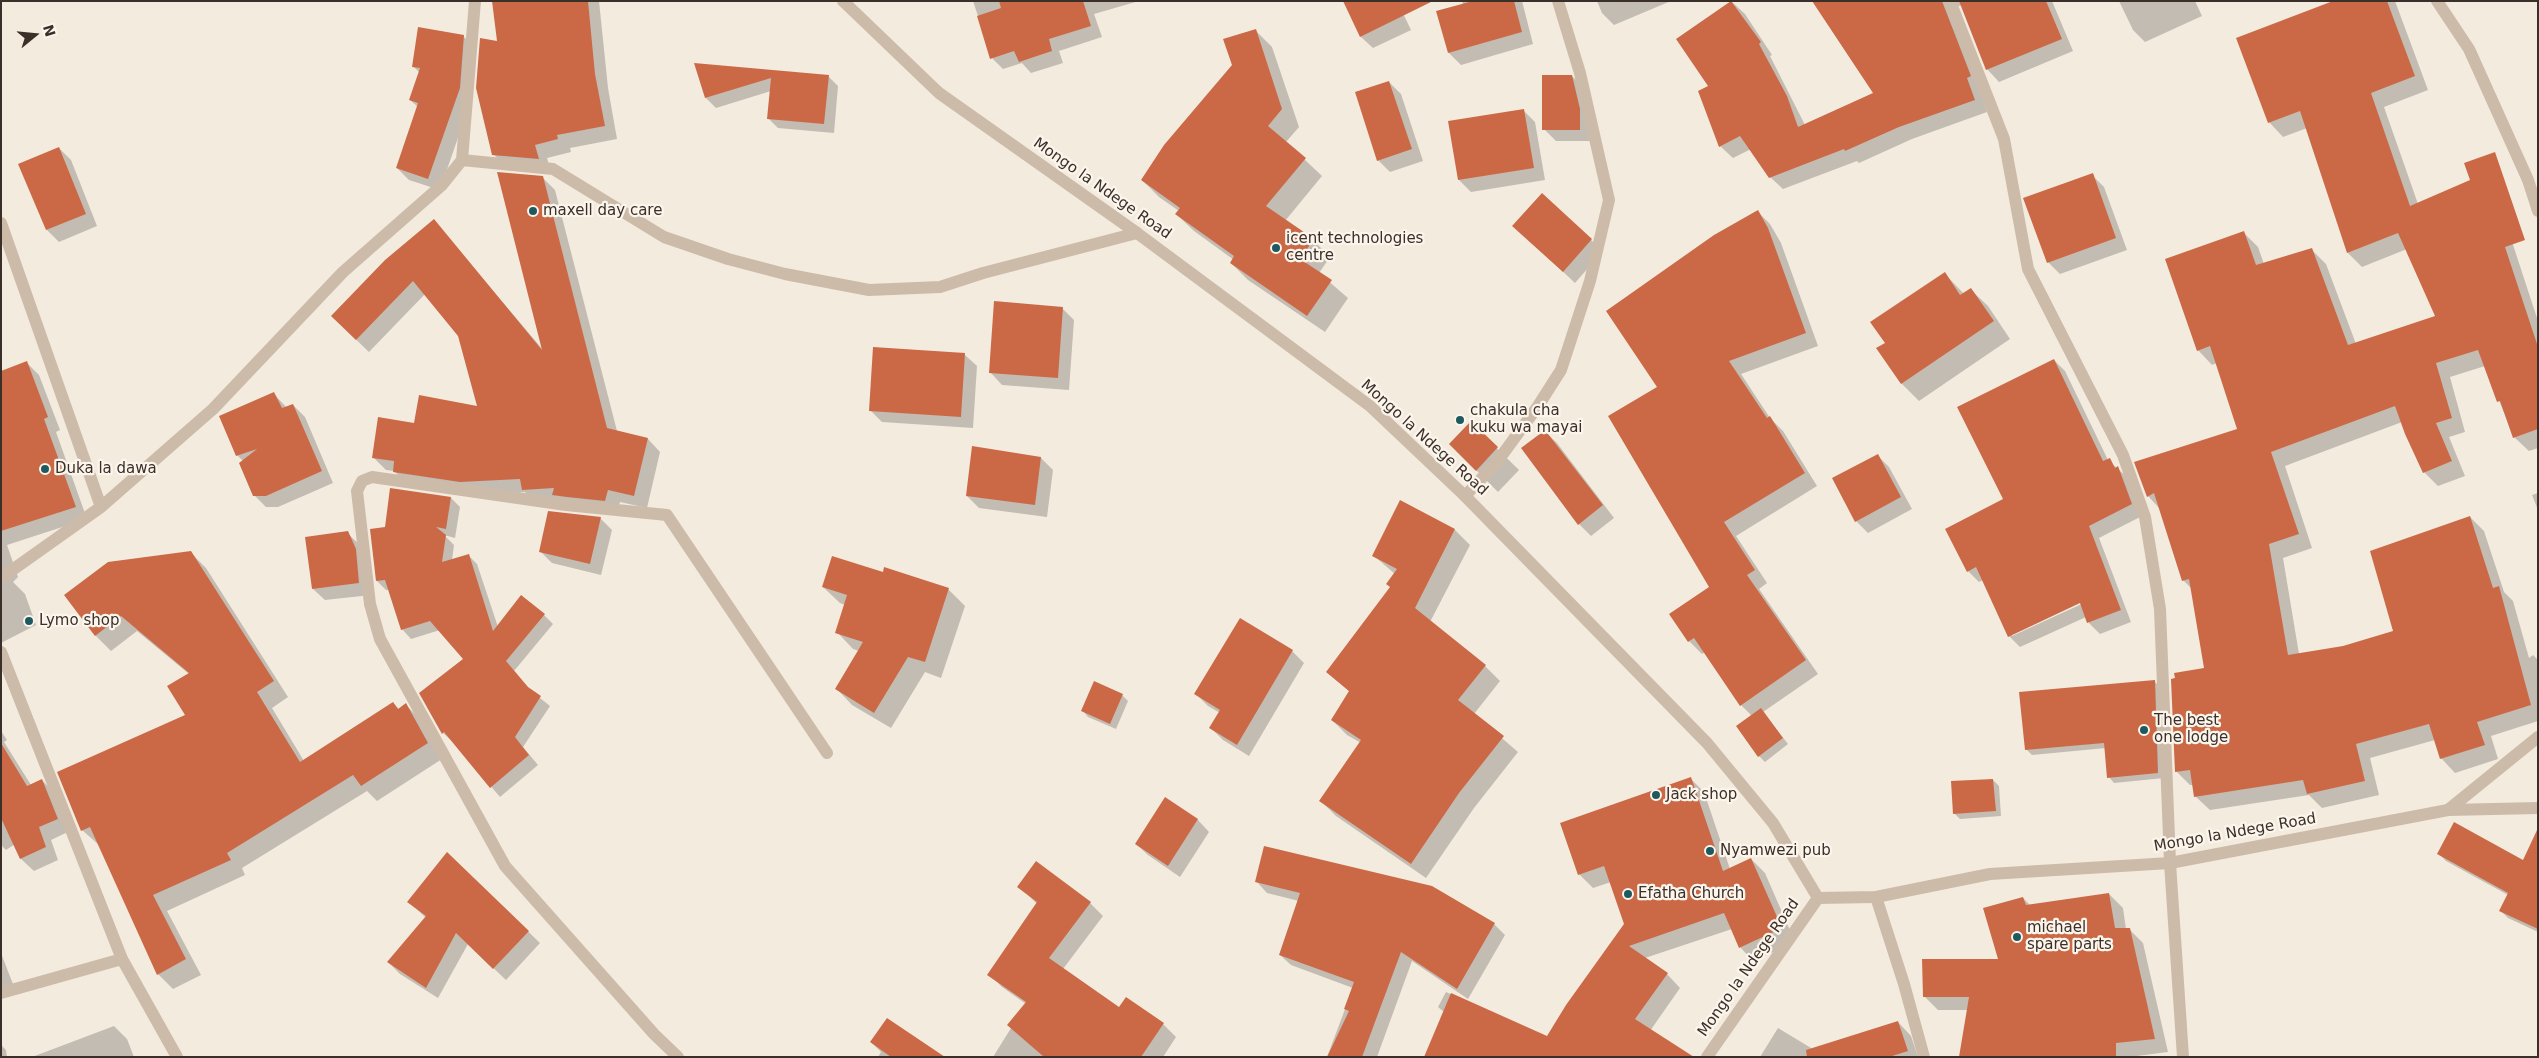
<!DOCTYPE html>
<style>
body{margin:0}
#map{position:relative;width:2539px;height:1058px;overflow:hidden;background:#f4ebdf;font-family:"DejaVu Sans",sans-serif}
canvas{display:block}
.frame{position:absolute;inset:0;border:2px solid #3b2f2a;pointer-events:none}
.north{position:absolute;left:10px;top:10px;width:50px;height:50px;-webkit-text-stroke:4px #fbf5ec;paint-order:stroke;rotate:73deg;font-size:14px;font-weight:700;line-height:20px;text-align:center;color:#3b2f2a}
.north::after{content:'';display:block;margin:auto;width:18px;height:22px;background:#3b2f2a;clip-path:polygon(50% 0,100% 100%,50% 72%,0 100%)}
</style>
<div id="map">
<canvas width="2539" height="1058"></canvas>
<div class="frame"></div>
<div class="north">N</div>
</div>
<script>
const g = document.querySelector('canvas').getContext('2d');
g.lineJoin = 'round';
function paint(path, color) { g.fillStyle = color; g.fill(path, 'evenodd'); }
const shape = rows => new Path2D(rows.map(r => 'M' + r).join(''));
function trace(path, color, width, dash) { g.strokeStyle = color; g.lineWidth = width; g.lineCap = dash ? 'butt' : 'round'; g.setLineDash(dash || []); g.stroke(path); }
function drawText(font, color, halo, rows, align = 'center') {
  g.font = font + ' "DejaVu Sans",sans-serif'; g.lineWidth = 4.5; g.setLineDash([]); g.textBaseline = 'middle'; g.strokeStyle = halo; g.fillStyle = color; for (const [text, x, y, turn = 0] of rows) {
    g.save(); g.translate(x, y); g.rotate((+turn || 0) * Math.PI / 180); g.textAlign = isNaN(turn) ? turn : align; if (halo) g.strokeText(text, 0, 0); g.fillText(text, 0, 0); g.restore();
  }
}
paint(shape([
 [493,1,599,1,608,88,617,139,570,148,571,152,547,158,551,172,507,167,493,154,499,42],
 [973,1,1139,1,1094,14,1102,37,1059,51,1063,63,1031,73,1022,63,1003,69,992,58],
 [1344,1,1397,1,1411,30,1373,48,1361,37],
 [1462,1,1522,1,1533,44,1461,65,1449,53,1438,12,1463,5],
 [1597,1,1671,1,1614,25,1602,13],
 [1832,1,2052,1,2073,51,1999,82,1987,69,1962,5,1959,6,1954,12,1987,112,1912,139,1859,163,1857,161,1783,189,1770,177,1751,149,1733,158,1720,146,1710,86,1678,40,1732,2,1745,14,1772,55,1770,56,1805,125,1875,94],
 [2119,1,2195,1,2202,16,2145,42,2133,30],
 [2337,1,2395,1,2428,90,2384,107,2418,204,2495,190,2538,321,2538,448,2529,451,2514,437,2485,366,2450,377,2465,432,2449,437,2465,476,2438,486,2424,472,2402,422,2285,466,2312,548,2283,558,2299,654,2344,647,2395,632,2470,517,2484,531,2504,592,2513,601,2529,658,2533,655,2538,660,2538,721,2491,736,2498,759,2455,773,2441,758,2435,740,2370,758,2379,795,2322,808,2309,795,2210,810,2195,796,2194,785,2190,785,2176,771,2205,669,2192,589,2183,580,2160,509,2148,496,2238,430,2217,363,2212,365,2198,350,2244,233,2258,247,2264,264,2311,249,2326,264,2356,344,2437,316,2407,249,2362,267,2348,253,2307,128,2283,137,2269,122],
 [1255,30,1272,47,1299,127,1286,142,1322,176,1285,221,1313,240,1330,257,1319,273,1348,298,1325,332,1248,280,1231,263,1234,260,1194,231,1176,214,1179,211,1159,197,1142,180,1233,65],
 [463,36,475,48,471,100,440,190,409,180,397,168,418,107,410,100,420,73,413,66],
 [696,65,828,76,838,86,834,133,778,128,768,118,771,91,716,108,706,98],
 [1572,76,1584,88,1591,141,1556,141,1544,129],
 [1389,82,1401,94,1423,161,1390,172,1378,160],
 [1523,110,1535,122,1545,180,1471,192,1459,180],
 [59,148,71,160,97,226,59,242,47,230],
 [2092,175,2104,187,2127,250,2060,274,2048,262],
 [542,177,555,190,617,431,648,439,660,452,647,508,620,502,617,513,535,503,525,492,474,494,407,484,394,471,386,470,373,457,415,424,479,407,459,335,425,294,369,352,345,329,434,221,544,351],
 [1757,211,1770,224,1781,243,1818,346,1741,374,1770,418,1783,431,1817,486,1736,536,1767,583,1759,589,1818,674,1763,712,1788,744,1765,762,1759,756,1752,716,1741,705,1705,652,1702,654,1689,641,1711,588,1658,387],
 [1526,237,1591,240,1603,251,1575,283],
 [1944,273,1964,294,1970,289,1988,306,2010,339,1919,401,1902,384,1878,349,1886,343],
 [1062,308,1074,320,1069,390,1002,385,991,373],
 [874,348,965,355,977,366,973,428,882,422,870,410],
 [2054,360,2065,371,2108,460,2129,479,2142,516,2099,538,2131,622,2100,634,2089,623,2086,617,2020,647,2009,636,1983,580,1979,582,1968,571,2004,500],
 [2085,600,2086,602,2012,636,2012,633],
 [27,363,39,375,60,430,56,432,87,519,7,545,18,577,13,582,25,594,36,625,1,643,1,372],
 [274,394,287,408,293,405,305,417,333,483,278,507,266,507,254,495,243,461,237,455],
 [1471,423,1519,470,1498,492,1450,444],
 [1545,432,1557,443,1614,518,1591,536,1579,524],
 [1878,456,1889,467,1912,509,1868,533,1856,521],
 [1041,458,1053,470,1047,517,979,508,967,496],
 [2538,493,2538,510,2532,495],
 [451,498,460,507,455,538,444,535,454,545,452,560,468,555,477,564,498,627,544,615,553,624,514,671,530,690,550,706,523,747,538,765,500,797,453,742,443,733,465,659,440,630,411,639,402,629,389,590,386,590,377,581,386,528],
 [1401,502,1455,530,1470,545,1430,622,1485,666,1500,681,1474,714,1518,752,1474,808,1426,878,1336,816,1321,801,1361,743,1347,735,1332,720,1350,692,1327,672,1392,588,1395,574,1373,555],
 [600,518,612,530,601,575,552,563,540,551],
 [347,533,360,545,371,595,325,600,313,589],
 [191,553,206,568,288,697,272,708,304,761,393,703,400,710,406,705,421,720,442,759,377,801,367,791,242,868,245,875,167,911,201,975,173,989,158,974,99,845,82,830,187,716,189,674,137,631,111,651,96,636,66,595],
 [884,574,948,589,965,606,941,678,925,672,891,728,852,705,836,688,859,651,853,649,837,632,845,605,840,603,823,587],
 [1240,620,1292,651,1304,663,1249,756,1223,740,1211,728,1220,713,1208,706,1196,694],
 [2154,681,2160,687,2164,778,2114,783,2109,777,2106,748,2032,755,2026,749],
 [1122,695,1128,701,1116,729,1088,717,1083,711],
 [1,731,7,740,4,742,31,785,42,780,54,793,70,831,51,840,58,860,34,871,21,859,15,844,6,850,1,845],
 [1690,778,1704,792,1730,869,1751,859,1765,873,1795,942,1753,961,1740,947,1732,929,1645,958,1667,974,1680,988,1650,1031,1425,1057,1444,1012,1438,1007,1446,992,1548,1038,1625,924,1611,882,1593,888,1580,875,1561,823],
 [1993,780,1999,786,2001,816,1960,819,1954,813],
 [1166,799,1198,820,1209,832,1180,877,1148,855,1136,844],
 [448,854,540,943,506,980,468,944,438,998,400,974,388,962,426,918,409,902],
 [2439,854,2536,869,2538,866,2538,932,2508,918,2501,911,2508,895,2446,861],
 [1257,882,1431,888,1494,924,1505,935,1468,999,1412,961,1377,1057,1327,1057,1353,988,1291,965,1280,955,1299,901,1267,893],
 [1019,886,1090,903,1103,916,1063,969,1119,1009,1126,998,1163,1024,1176,1037,1163,1057,993,1057,1026,1004,1002,987,989,974,1037,904],
 [2109,894,2123,908,2126,929,2129,929,2143,943,2168,1052,2129,1057,1960,1057,1968,1010,1938,1010,1924,996,2000,960,2023,898,2030,905],
 [1,953,16,992,1,997],
 [1898,1022,1911,1036,1918,1057,1835,1057],
 [114,1026,127,1039,134,1057,32,1057],
 [1778,1028,1826,1057,1760,1057],
 [871,1042,943,1057,878,1057,881,1052],
 [1,1045,6,1050,7,1057,1,1057]
]), '#0003');
paint(shape([
 [492,1,588,1,595,74,605,126,557,135,558,139,535,145,539,159,492,155,476,88,480,38,497,41],
 [999,1,1083,1,1091,26,1049,39,1052,51,1019,62,1014,51,990,59,977,16,1001,8],
 [1343,1,1433,1,1360,37],
 [1473,1,1514,1,1522,32,1448,53,1436,11],
 [1731,1,1761,42,1759,44,1787,96,1798,127,1873,93,1812,1,1942,1,1971,76,1967,78,1975,100,1899,127,1845,151,1844,149,1769,178,1740,136,1719,147,1698,91,1708,86,1676,39],
 [1959,1,2046,1,2062,39,1986,70],
 [2333,1,2387,1,2415,76,2371,93,2410,206,2470,180,2464,163,2495,152,2525,240,2505,247,2538,347,2538,429,2513,438,2500,401,2497,402,2478,350,2436,363,2452,418,2436,423,2452,461,2423,473,2405,434,2395,406,2271,452,2299,534,2269,544,2288,655,2343,646,2393,631,2370,551,2470,516,2493,588,2499,586,2531,705,2477,722,2485,745,2440,759,2429,724,2356,744,2365,781,2307,794,2303,780,2194,797,2190,770,2175,772,2171,679,2175,678,2174,673,2204,668,2189,579,2182,581,2154,493,2147,497,2134,462,2237,429,2210,346,2197,351,2165,259,2244,231,2256,265,2312,248,2348,345,2435,316,2398,233,2347,253,2300,111,2268,123,2236,38],
 [418,27,464,35,460,88,428,179,396,168,418,103,409,100,420,68,412,67],
 [1256,29,1282,109,1268,126,1306,158,1266,206,1314,239,1300,259,1332,280,1307,316,1230,263,1234,256,1175,214,1180,208,1141,180,1164,145,1232,65,1223,39],
 [694,63,829,75,824,124,767,119,771,78,705,98],
 [1542,75,1572,75,1580,109,1580,130,1542,130],
 [1389,81,1412,149,1377,161,1355,92],
 [1524,109,1534,168,1458,180,1448,121],
 [59,147,86,214,46,230,18,164],
 [497,172,543,176,607,428,648,438,634,496,608,490,605,501,567,497,552,495,554,488,522,490,520,479,460,482,393,472,394,461,372,458,378,417,414,423,419,395,477,406,458,336,413,281,356,340,331,316,385,260,434,219,542,350],
 [2093,173,2116,238,2047,263,2023,198],
 [1542,193,1592,239,1563,272,1512,226],
 [1758,210,1768,228,1806,333,1729,361,1767,418,1770,416,1805,473,1724,522,1755,570,1747,575,1806,660,1740,706,1694,638,1688,642,1669,614,1709,587,1608,416,1657,387,1606,311,1714,235],
 [1945,272,1960,295,1971,288,1994,321,1901,384,1876,348,1885,343,1870,322],
 [994,301,1063,307,1058,378,989,373],
 [873,347,965,353,961,417,869,411],
 [2054,359,2103,461,2110,458,2115,468,2118,466,2132,504,2089,526,2121,610,2087,623,2080,603,2008,637,1976,567,1967,572,1945,529,2003,499,1957,407],
 [27,361,48,417,44,419,76,507,1,531,1,371],
 [274,392,282,408,293,404,322,471,266,496,253,496,239,463,257,449,236,456,219,416],
 [1471,421,1498,447,1476,471,1449,444],
 [1545,430,1603,505,1578,525,1521,448],
 [972,446,1041,457,1035,505,966,496],
 [1878,454,1901,497,1855,522,1832,478],
 [390,488,451,497,446,529,436,527,446,535,442,562,469,554,493,631,521,595,545,614,506,661,528,687,541,696,515,737,529,755,490,788,444,732,442,734,419,693,463,659,430,621,401,630,385,580,376,581,370,529,385,527],
 [1400,500,1455,529,1415,608,1486,665,1458,700,1504,736,1459,793,1411,864,1319,801,1361,740,1331,720,1349,691,1326,672,1390,587,1386,584,1397,569,1372,556],
 [548,511,601,517,590,564,539,552],
 [348,531,356,549,359,583,312,589,305,537],
 [191,551,274,681,257,692,300,762,393,702,398,709,406,703,428,743,361,786,353,775,227,853,231,860,153,895,186,959,157,975,90,827,81,831,57,772,185,715,167,686,189,673,121,616,95,636,64,595,108,562],
 [832,556,883,572,884,567,949,588,925,662,908,657,874,713,835,689,863,642,835,633,847,595,822,587],
 [1240,618,1293,650,1237,745,1209,728,1220,710,1194,694],
 [2155,680,2158,773,2107,778,2104,743,2025,750,2019,692],
 [1094,681,1123,694,1110,724,1081,711],
 [1761,708,1783,738,1758,757,1736,726],
 [1,743,27,786,42,779,58,819,39,827,46,847,20,859,1,818],
 [1691,777,1723,871,1751,858,1782,928,1739,948,1724,913,1629,946,1668,973,1635,1019,1694,1057,1424,1057,1451,993,1547,1036,1566,1005,1624,924,1604,866,1578,875,1560,823],
 [1993,779,1996,811,1953,814,1951,781],
 [1165,797,1198,819,1168,866,1135,844],
 [2454,822,2523,860,2538,828,2538,929,2499,911,2508,893,2437,854],
 [1264,846,1432,886,1495,923,1457,989,1401,952,1362,1057,1327,1057,1349,1011,1344,1009,1354,982,1279,955,1300,893,1255,882],
 [447,852,529,931,493,969,456,933,426,988,387,962,426,916,407,902],
 [1036,861,1091,902,1049,958,1119,1007,1126,997,1164,1023,1141,1057,1044,1057,1007,1025,1026,1002,987,975,1037,902,1017,887],
 [2109,893,2115,928,2130,928,2155,1039,2116,1043,2116,1057,1959,1057,1969,997,1923,997,1922,959,1998,959,1983,908,2023,897,2026,905],
 [887,1018,945,1057,891,1057,870,1042],
 [1898,1021,1908,1051,1889,1057,1807,1057,1806,1050]
]), '#cb6946');
trace(shape([
 [1950,1,2004,139,2028,269,2123,455,2145,517,2160,609,2170,863,2183,1057],
 [2437,1,2469,49,2528,180,2538,211],
 [462,160,553,169,664,237,728,259,785,274,869,290,940,287,983,273,1137,233],
 [1,223,101,507],
 [1465,496,1497,462,1538,406,1561,370,1590,281,1609,200,1580,73,1558,1],
 [1,578,101,507,213,409,343,272,442,185,462,160,475,1],
 [1,652,122,959,177,1057],
 [2448,810,2538,737],
 [1876,897,1904,984,1924,1057],
 [1,993,122,959],
 [678,1057,654,1034,505,866,380,639,370,604,357,491,362,481,372,477,566,505,667,515,827,753],
 [1707,1057,1818,898]
]), '#cdbbaa', 12);
trace(shape([
 [843,1,939,93,1137,233,1370,406,1465,496,1707,743,1773,823,1818,898,1876,897,1990,874,2170,863,2448,810,2538,808]
]), '#cdbbaa', 12);
for (const [x, y, r, color] of [
 [533,211,5,"#1d595f"],
 [1276,248,5,"#1d595f"],
 [1460,420,5,"#1d595f"],
 [45,469,5,"#1d595f"],
 [29,621,5,"#1d595f"],
 [2144,730,5,"#1d595f"],
 [1656,795,5,"#1d595f"],
 [1710,851,5,"#1d595f"],
 [1628,894,5,"#1d595f"],
 [2017,937,5,"#1d595f"]
]) { const dot = new Path2D(); dot.arc(x, y, r, 0, 2 * Math.PI); g.fillStyle = color; g.fill(dot); trace(dot, '#fbf5ec', 2); }
drawText('15px', '#3b2f2a', '#fbf5ec', [
 ["Mongo la Ndege Road",1102,189,35],
 ["Mongo la Ndege Road",1424,438,42],
 ["Mongo la Ndege Road",2235,833,-10],
 ["Mongo la Ndege Road",1749,968,-55]
]);
drawText('15px', '#3b2f2a', '#fbf5ec', [
 ["maxell day care",543,211],
 ["icent technologies",1286,239],
 ["centre",1286,256],
 ["chakula cha",1470,411],
 ["kuku wa mayai",1470,428],
 ["Duka la dawa",55,469],
 ["Lymo shop",39,621],
 ["The best",2154,721],
 ["one lodge",2154,738],
 ["Jack shop",1666,795],
 ["Nyamwezi pub",1720,851],
 ["Efatha Church",1638,894],
 ["michael",2027,928],
 ["spare parts",2027,945]
], 'left');
</script>
